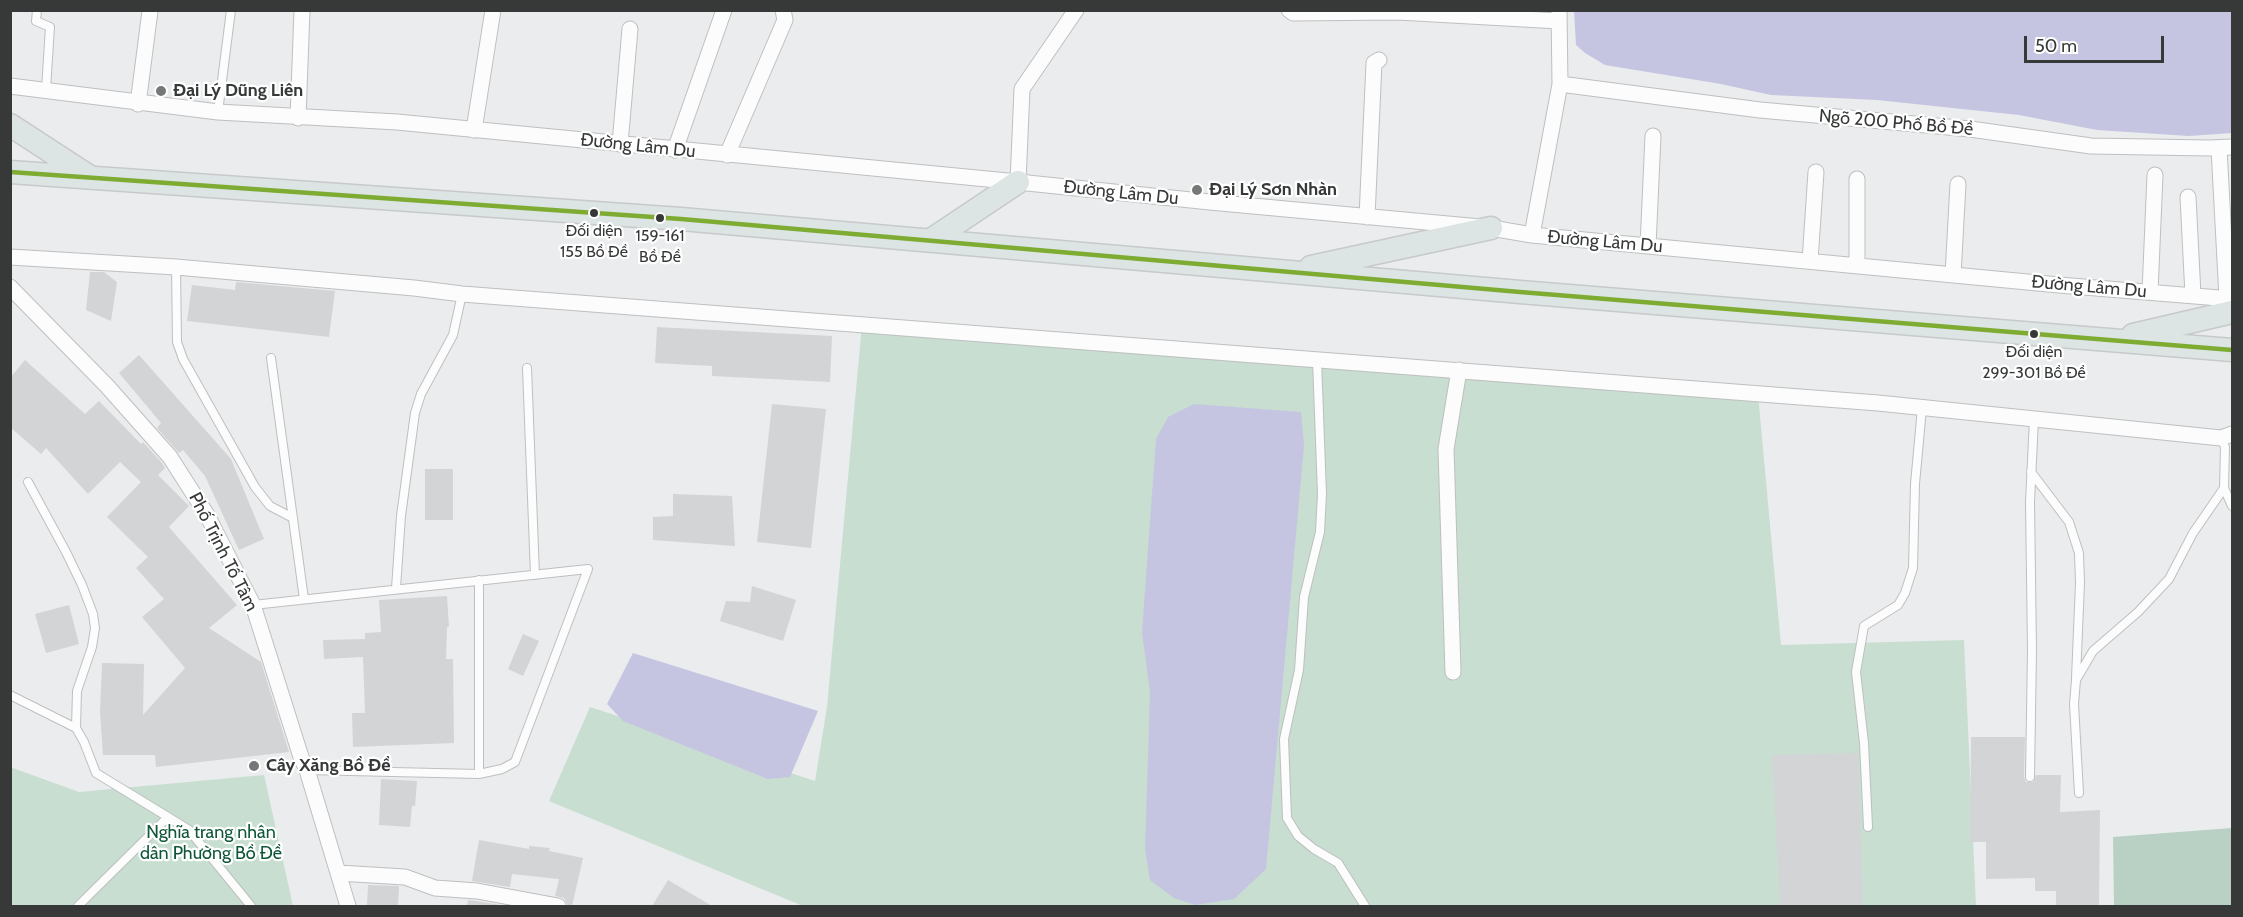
<!DOCTYPE html>
<meta charset="utf-8">
<style>
body{margin:0}
#map{position:relative;width:2243px;height:917px;overflow:hidden;background:#eaecee;font-family:Cabin,sans-serif}
canvas{display:block}
.frame{position:absolute;inset:0;border:12px solid #373939;pointer-events:none}
.scale{position:absolute;left:2024px;top:36px;width:140px;height:27px;box-sizing:border-box;border:3px solid #373939;border-top:0;padding-left:8px;font-size:18px;line-height:21px;white-space:nowrap;color:#373939;-webkit-text-stroke:4px #fff;paint-order:stroke}
</style>
<div id="map">
<canvas width="2243" height="917"></canvas>
<div class="frame"></div>
<div class="scale">50 m</div>
</div>
<script>
const g = document.querySelector('canvas').getContext('2d');
g.lineJoin = 'round';
function paint(path, color) { g.fillStyle = color; g.fill(path, 'evenodd'); }
const shape = rows => new Path2D(rows.map(r => 'M' + r).join(''));
function trace(path, color, width, dash) { g.strokeStyle = color; g.lineWidth = width; g.lineCap = dash ? 'butt' : 'round'; g.setLineDash(dash || []); g.stroke(path); }
function drawText(font, color, halo, rows, align = 'center') {
  g.font = font + ' Cabin,sans-serif'; g.lineWidth = 4.5; g.setLineDash([]); g.textBaseline = 'middle'; g.strokeStyle = halo; g.fillStyle = color; for (const [text, x, y, turn = 0] of rows) {
    g.save(); g.translate(x, y); g.rotate((+turn || 0) * Math.PI / 180); g.textAlign = isNaN(turn) ? turn : align; if (halo) g.strokeText(text, 0, 0); g.fillText(text, 0, 0); g.restore();
  }
}
paint(shape([
 [862,324,1758,394,1781,645,1964,640,1976,906,803,906,549,801,590,707,815,781,827,707],
 [10,767,79,792,264,775,293,906,11,906]
]), '#c7ded1');
paint(shape([
 [2232,828,2232,906,2114,906,2113,837]
]), '#b9d0c4');
paint(shape([
 [1574,11,2232,11,2232,133,2189,136,2097,130,2019,115,1877,100,1771,95,1721,84,1605,65,1585,53,1576,45],
 [1194,404,1301,412,1304,445,1266,869,1234,899,1195,905,1174,898,1150,880,1145,849,1150,692,1142,632,1156,439,1168,417],
 [633,653,818,711,790,777,768,779,623,721,607,704]
]), '#c5c5e1');
paint(shape([
 [90,272,104,272,117,282,111,321,86,310],
 [236,282,335,291,329,337,187,321,192,285,235,290],
 [657,327,832,336,830,382,712,376,712,366,655,363],
 [139,355,231,459,264,539,239,550,205,476,183,450,179,453,157,428,161,423,119,373],
 [25,360,85,414,99,401,141,444,143,442,162,463,165,468,158,475,189,506,169,527,237,605,209,628,261,662,289,752,156,767,155,755,103,755,100,712,102,663,144,664,143,715,185,668,142,617,164,599,136,568,148,557,107,517,141,482,120,462,88,494,46,448,41,454,10,427,10,378],
 [772,404,826,409,811,548,757,542],
 [425,469,453,469,453,520,425,520],
 [673,494,732,496,735,546,653,540,653,517,673,516],
 [752,586,796,600,783,641,720,621,726,601,750,602],
 [447,596,449,627,447,627,446,659,453,659,454,743,353,747,352,713,365,713,363,657,324,659,323,640,365,639,365,633,381,632,379,600],
 [69,605,79,644,46,653,35,614],
 [523,634,539,641,523,676,508,669],
 [1971,737,2025,737,2024,777,2026,782,2033,782,2036,775,2061,775,2060,812,2100,810,2099,906,2056,906,2056,891,2035,891,2035,878,1986,879,1986,842,1970,842],
 [1858,753,1863,906,1780,906,1772,755],
 [381,779,417,781,415,806,412,806,410,827,379,825],
 [479,840,529,849,529,846,550,848,549,851,583,858,572,906,568,906,564,898,555,896,559,879,512,874,510,887,472,881],
 [668,880,712,906,652,906],
 [368,885,399,886,398,906,367,906],
 [468,900,476,901,507,906,467,906]
]), '#d3d4d6');
const service = shape([
 [37,10,36,21,50,27,46,89],
 [218,112,231,10],
 [176,267,177,342,183,359,255,487,270,506,293,518],
 [271,358,304,599],
 [1317,360,1322,494,1320,532,1304,597,1299,670,1284,739,1287,818,1298,836,1314,849,1338,863,1365,906],
 [527,368,535,575],
 [2221,438,2225,447,2224,488,2232,506],
 [2031,472,2069,522,2079,553,2080,583,2076,678],
 [28,482,66,552,82,585,93,614,95,628,92,647,77,691,76,728,84,742,96,773,168,817,78,906],
 [396,588,401,516,415,413,421,394,453,335,462,294],
 [253,605,588,569,515,762,502,769,479,774,307,770],
 [10,695,76,728],
 [479,774,479,580],
 [2030,777,2032,650,2030,502,2034,419],
 [2079,793,2074,704,2076,680,2093,651,2138,612,2169,579,2193,533,2224,488],
 [168,817,189,830,251,906],
 [1868,827,1864,743,1856,672,1864,626,1898,605,1905,593,1913,568,1915,484,1922,408]
]);
const minor = shape([
 [1289,10,1293,13,1398,12,1559,21],
 [1560,84,1760,110,1970,129,2091,146,2209,148,2232,147],
 [10,86,218,112,397,122,1018,182,1210,202,1491,228,1532,235,2059,285,2232,299],
 [138,104,150,11],
 [298,118,302,10],
 [474,130,493,10],
 [620,144,630,29],
 [2219,148,2227,298],
 [675,150,724,10],
 [727,155,785,20,783,10],
 [1857,179,1857,266],
 [1018,182,1022,89,1076,10],
 [2188,197,2193,295],
 [1367,217,1374,63,1379,60],
 [1532,235,1560,84,1559,10],
 [1648,246,1653,136],
 [10,257,176,267,414,288,462,294,1878,403,2221,438,2232,434],
 [1810,261,1816,172],
 [1953,275,1958,184],
 [10,287,107,386,170,457,207,515,253,605,301,757,307,770,348,906],
 [2150,292,2155,175],
 [1453,672,1446,449,1459,370],
 [338,873,405,877,435,888,477,891,558,906]
]);
const primary = shape([
 [10,125,90,177],
 [10,172,681,219,1520,292,2232,350],
 [931,240,1018,182],
 [1311,267,1491,228],
 [2133,335,2232,312]
]);
trace(service, '#bebfc0', 10);
trace(minor, '#bebfc0', 17);
trace(primary, '#c8c9c9', 25);
trace(service, '#fcfcfc', 8);
trace(minor, '#fcfcfc', 15);
trace(primary, '#dce4e4', 22);
trace(shape([
 [10,172,681,219,1520,292,2232,350]
]), '#7eac33', 4.5);
for (const [x, y, r, color] of [
 [161,91,6,"#767878"],
 [1197,190,6,"#767878"],
 [594,213,5,"#373939"],
 [660,218,5,"#373939"],
 [2034,334,5,"#373939"],
 [254,766,6,"#767878"]
]) { const dot = new Path2D(); dot.arc(x, y, r, 0, 2 * Math.PI); g.fillStyle = color; g.fill(dot); trace(dot, '#fff', 2); }
drawText('16px', '#373939', '#fff', [
 ["Đối diện",594,231],
 ["155 Bồ Đề",594,252],
 ["159-161",660,236],
 ["Bồ Đề",660,257],
 ["Đối diện",2034,352],
 ["299-301 Bồ Đề",2034,373]
]);
drawText('bold 18px', '#373939', '#fff', [
 ["Đại Lý Dũng Liên",173,91],
 ["Đại Lý Sơn Nhàn",1209,190],
 ["Cây Xăng Bồ Đề",266,766]
], 'left');
drawText('18px', '#373939', '#fff', [
 ["Ngõ 200 Phố Bồ Đề",1896,123,5],
 ["Đường Lâm Du",638,146,6],
 ["Đường Lâm Du",1121,193,6],
 ["Đường Lâm Du",1605,242,5],
 ["Đường Lâm Du",2089,287,5],
 ["Phố Trịnh Tố Tâm",223,552,63]
]);
drawText('18px', '#0e5638', '#fff', [
 ["Nghĩa trang nhân",211,833],
 ["dân Phường Bồ Đề",211,854]
]);
</script>
